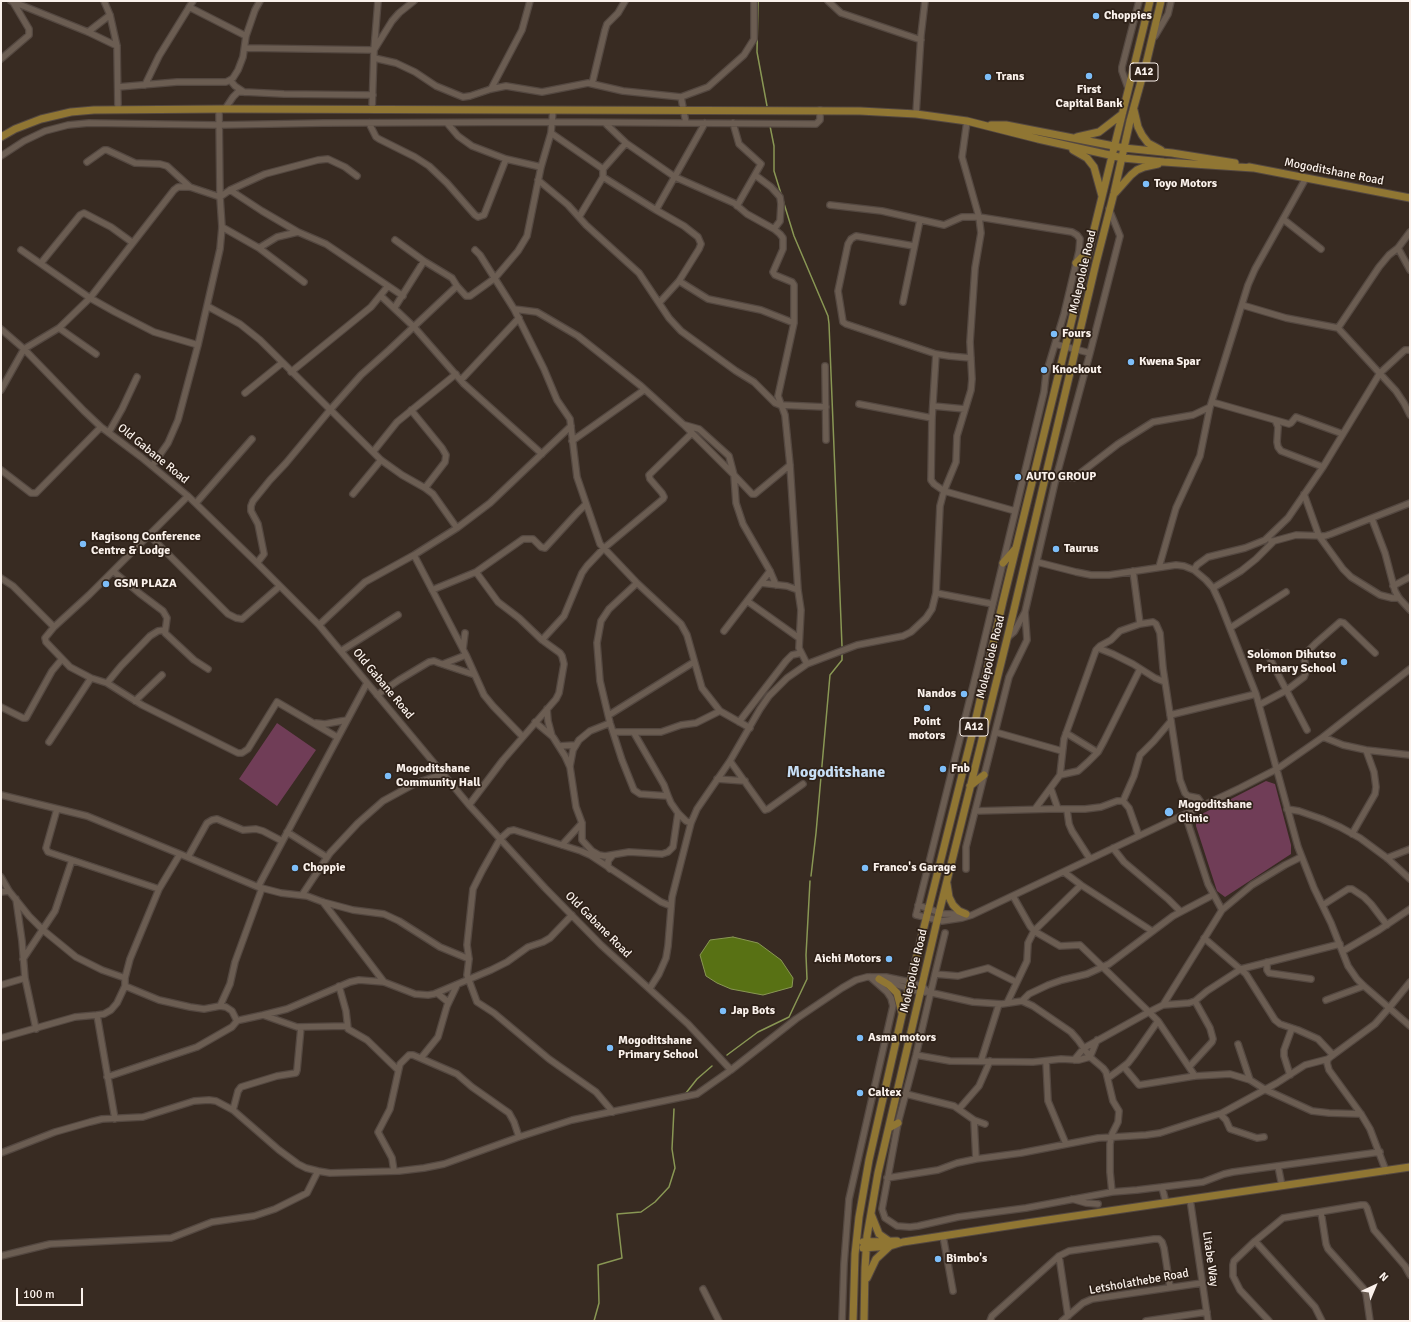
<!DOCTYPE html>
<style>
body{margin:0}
#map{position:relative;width:1411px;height:1322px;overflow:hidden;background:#382b22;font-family:Signika,sans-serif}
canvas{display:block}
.frame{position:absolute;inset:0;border:2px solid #faf1eb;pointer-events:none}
.north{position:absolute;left:1355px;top:1266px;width:40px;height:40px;-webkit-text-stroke:3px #2e2118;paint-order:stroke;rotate:44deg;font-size:11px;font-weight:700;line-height:16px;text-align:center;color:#faf1eb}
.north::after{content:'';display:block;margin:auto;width:14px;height:18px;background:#faf1eb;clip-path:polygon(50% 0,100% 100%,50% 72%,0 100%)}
.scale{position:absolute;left:16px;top:1288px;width:67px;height:18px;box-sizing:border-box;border:2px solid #faf1eb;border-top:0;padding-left:5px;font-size:12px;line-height:14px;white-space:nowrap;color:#faf1eb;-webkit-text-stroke:3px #2e2118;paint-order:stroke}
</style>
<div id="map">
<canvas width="1411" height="1322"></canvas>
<div class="frame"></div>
<div class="north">N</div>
<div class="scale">100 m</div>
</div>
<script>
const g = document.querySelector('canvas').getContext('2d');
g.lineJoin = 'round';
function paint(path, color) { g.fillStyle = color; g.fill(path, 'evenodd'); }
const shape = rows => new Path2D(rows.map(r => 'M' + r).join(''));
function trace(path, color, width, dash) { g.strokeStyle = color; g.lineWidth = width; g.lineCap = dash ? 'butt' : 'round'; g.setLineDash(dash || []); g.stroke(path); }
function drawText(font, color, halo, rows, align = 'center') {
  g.font = font + ' Signika,sans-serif'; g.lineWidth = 3.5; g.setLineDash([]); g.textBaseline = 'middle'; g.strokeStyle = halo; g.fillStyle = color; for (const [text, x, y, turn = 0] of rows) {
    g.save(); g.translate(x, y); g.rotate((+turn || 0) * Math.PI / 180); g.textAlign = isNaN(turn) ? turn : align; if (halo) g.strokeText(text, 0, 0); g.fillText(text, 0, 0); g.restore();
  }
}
paint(shape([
 [277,723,316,750,277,806,239,779],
 [1266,781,1275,784,1291,845,1291,854,1225,897,1217,891,1196,826,1196,817]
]), '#703d57');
const water = shape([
 [733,937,758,943,781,960,793,978,792,987,763,995,731,989,717,983,706,976,700,955,710,940,733,937]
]);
paint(water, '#587114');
trace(water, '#899754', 1);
trace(shape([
 [758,1,757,52,767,106],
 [770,126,774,146,774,171,794,236,828,316,829,324,842,646],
 [811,876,816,833,830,675,842,660,842,654],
 [727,1055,758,1032,789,1017,807,979,806,955,810,881],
 [686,1093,697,1079,712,1066],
 [594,1321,599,1303,598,1265,622,1258,617,1214,641,1212,655,1202,669,1187,675,1168,672,1149,674,1109]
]), '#899754', 1.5);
const minor = shape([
 [11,1,88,32,117,46],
 [104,1,110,15,117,46,118,110],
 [828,1,841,13,921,40],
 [189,7,246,36],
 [88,32,110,15],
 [1155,36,1168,14,1171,1],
 [245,48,374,50,392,21,399,13,414,1],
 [374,58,396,63,415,72,436,86,463,97,470,96,491,89,506,86,542,92,588,83,623,91,681,97,708,87,744,55,754,39,754,1],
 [1,59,29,35,29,29,13,2],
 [230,80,235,86,244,92],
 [592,84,605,30,607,24,618,13,625,1],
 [145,85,159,56,193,1],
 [118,87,177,82,226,82,230,80,233,78,238,70,243,57,246,36,255,10,260,1],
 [1128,88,1122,71,1122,67,1139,1],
 [491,89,522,30,530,1],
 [681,97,686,123],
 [225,109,233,97,238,92,244,92,284,94,373,95],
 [372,110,374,50,378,1],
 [916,114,921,35,925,1],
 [369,123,376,137,379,139,415,157,429,166,447,183,475,215,478,217,484,215,506,159],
 [447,123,458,136,472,146,506,159,541,167],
 [605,123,626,143,675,177,734,203,747,214,774,229,780,234,783,238,783,249,773,272,775,275,792,282,794,285,794,323,778,396,785,415,790,465,798,590,801,610,799,648,807,664],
 [733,123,739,144,761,164,737,206],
 [551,133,603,169,603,177],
 [1,156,24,141,45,131,68,125,89,123,219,125,324,123,552,122,816,124,820,120,820,110],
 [87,162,104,150,107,150,135,163,160,164,167,166,190,187],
 [603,169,626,143],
 [755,175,771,187,780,197,781,204,780,221,774,229],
 [538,180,568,205,586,225,639,273,669,318,681,331,736,371,754,382,775,403,780,405,826,407],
 [230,190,262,211,298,232],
 [830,205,882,211,944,225,962,217,979,217,1072,232,1077,235,1080,239,1079,251,1064,314,1046,374,1044,392,980,658,916,915,942,921,962,918,972,915,1240,788,1277,769,1323,737,1410,669],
 [656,210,705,123],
 [579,217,603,177,656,210,684,226,698,237,701,244,699,249,679,281,659,303],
 [1283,219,1321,249],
 [222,227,259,248,277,237,298,232,326,244,403,296],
 [1410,232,1398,248,1410,270],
 [395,240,424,261,395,307],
 [914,246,856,236,851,239,848,244,838,291,843,322,846,324,936,354,949,356,971,358],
 [259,248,304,282],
 [21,250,90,298,115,312,154,332,198,345],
 [475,250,480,255,514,309,544,369,557,400,570,419,577,477,600,544,637,583,681,624,687,635,702,688,720,711,750,728],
 [424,261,452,278,457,286,466,296,470,296,495,278,518,251,527,236,541,167,551,133,553,110],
 [41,263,80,215,84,213,111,227,133,243],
 [679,281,708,299,761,310,794,323],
 [381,296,414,327,464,384,542,454],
 [903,302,920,220],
 [1242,305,1286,318,1338,328,1396,391,1404,403,1410,415],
 [207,306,240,324,260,340,381,460,402,475,425,488,433,494,457,528],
 [514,309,537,312,578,336,641,386,684,425,734,475,752,494,755,494,790,465],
 [59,328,96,354],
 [1338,328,1379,267,1389,255,1398,248],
 [1,329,24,349,84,411,101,427,141,457,188,496,257,563,319,625,469,805,545,888,601,945,688,1024,731,1070],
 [1055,344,1090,353],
 [936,354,932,418,931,480,934,484,944,491,1015,511],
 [825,366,826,440],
 [291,372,371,307,388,286],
 [461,380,519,318],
 [1,390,24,349,59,328,90,298,174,190,178,187,190,187,220,197,230,190,265,174,318,160,328,159,345,167,357,176],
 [245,393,282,363],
 [1212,402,1275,420,1278,427,1277,442,1278,447,1281,451,1323,467],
 [859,404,932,418],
 [933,406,965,409],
 [411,410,442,448,446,455,445,462,425,488],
 [1275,420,1289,424,1291,423,1296,417,1343,434],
 [685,425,699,429,729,456,734,475,736,503,743,524,770,571,776,585],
 [109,432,122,409,137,377],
 [572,441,644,390],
 [373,452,397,422,456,374],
 [152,466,168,443,178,420,198,345,220,249,222,227,220,197,219,110],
 [1,470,31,493,36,493,101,427],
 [1056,478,1074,478,1118,444,1153,422,1193,415,1210,407],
 [353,494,381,460],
 [1304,494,1319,536,1343,569,1351,577,1380,595,1392,598,1399,598],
 [188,496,89,595,54,627,45,638,46,642,70,667,91,678,107,683,142,705,238,753,242,753,248,749,277,702,337,737],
 [196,503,252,439],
 [1372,519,1385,553,1395,591,1399,598,1410,610],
 [149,535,228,614,236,618,242,619,280,586],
 [1274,541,1296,535,1325,536,1331,534,1410,503],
 [414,555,466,655,484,695,493,706,522,736],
 [1037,562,1076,572,1091,575,1109,575,1176,565,1184,566,1194,570,1206,580,1213,588,1220,603,1256,694,1298,847,1314,888,1331,923,1348,966,1357,979,1364,986,1410,1026],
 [257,563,264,554,258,524,251,511,251,506,253,501,270,480,286,463,330,410,361,375,389,350,457,286],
 [1159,567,1176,508,1200,456,1210,407,1248,285,1255,269,1306,178],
 [1194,570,1197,565,1208,557,1245,548,1265,540,1288,518,1323,467,1380,373,1405,350,1410,350],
 [113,571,139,593,163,611,167,618,165,633,194,660,208,669],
 [1133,571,1140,624],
 [1,578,13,586,54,627],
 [637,583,609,609,601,621,597,643,600,681,610,723,622,760,634,790,640,794,668,796,671,803,678,813,686,821,691,823],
 [761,583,787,586,798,590],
 [1393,586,1410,577],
 [1213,588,1241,571,1256,559,1274,541,1271,541],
 [432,590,476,572,523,539,533,539,541,547,545,548,577,513,586,504],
 [936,593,993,604],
 [747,601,799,638],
 [319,625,365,582,414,555,457,528,490,503,571,426],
 [1230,628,1286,592],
 [724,631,770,571],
 [1007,638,1014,632,1025,612,1056,478,1090,353,1120,236,1109,209],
 [542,640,564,616,582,573,587,566,603,549,663,499,664,497,662,493,650,479,649,475,692,433],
 [1098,648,1113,654,1133,664,1155,678,1165,682],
 [463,649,465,633],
 [341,651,398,615],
 [1267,653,1307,730],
 [443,664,466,655],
 [107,683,121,666,150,636,158,631,165,630],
 [377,695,399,680,429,662,434,661,439,663,475,675],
 [135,701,162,675],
 [1259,705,1287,690,1304,677,1306,672,1304,656,1305,654,1316,643,1340,622,1344,623,1375,653],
 [1,707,23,718,26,718,52,671,62,659],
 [547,709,548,721,552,736],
 [609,715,694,662],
 [1170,715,1256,694],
 [535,722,553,737,565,756,570,767,576,807,582,823,582,840,592,851,599,855,605,856,629,852,662,854,668,852,673,847,678,813],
 [739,722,786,661,792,655,801,653],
 [316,723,325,724,347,720],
 [613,732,661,732,681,725,696,723,720,711],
 [995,732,1062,751],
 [634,733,664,785,668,796],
 [1066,733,1097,752],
 [1323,737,1343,745,1366,750,1410,755],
 [49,742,91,678],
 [559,746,575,745],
 [730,761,765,810,768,809,803,784],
 [570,766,573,750,579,740,590,731,610,723],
 [1060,775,1078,771,1088,762,1098,752,1104,741,1140,669],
 [717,779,745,781],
 [1051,789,1058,809],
 [1,795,87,816,180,854,258,887,281,893,307,896,323,902,353,910,384,914,399,921,440,947,469,959],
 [1123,801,1134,776,1140,755,1154,741,1171,721],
 [469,805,503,760,556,699,559,693,564,664,562,656,560,653,542,640,519,618,498,602,476,572],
 [57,809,46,848,48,852,159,889],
 [1035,809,1060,775,1064,739,1096,650,1100,646,1111,640,1120,631,1140,624,1153,622,1156,624,1160,633,1163,668,1180,780,1185,793,1188,796,1198,798,1203,805],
 [1287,809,1299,811,1322,819,1340,827,1360,838,1387,858,1410,879],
 [1067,810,1069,824,1072,831,1090,859],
 [975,811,1051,809,1085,809,1101,807,1117,801,1123,801,1129,808,1139,836],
 [1185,814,1208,884,1222,910],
 [287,832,325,856],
 [1352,834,1375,794,1376,787,1374,772,1366,750],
 [562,845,582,823],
 [1113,848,1124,862,1168,899,1180,911],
 [188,857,207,823,212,820,217,819,243,830,256,829,263,831,282,841],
 [1387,858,1410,849],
 [610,869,608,867,608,861,613,855],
 [966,869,966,847,1009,677,1027,640,1025,612],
 [1064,872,1081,885,1152,931],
 [1,877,9,891,29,916,43,930,76,957,102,970,125,978],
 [258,887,367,683],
 [1,892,9,891],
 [302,895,330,853,358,823,383,801,416,783,443,774],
 [1013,896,1030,926,1034,931,1060,946,1080,945,1149,1012,1158,1021,1195,1076],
 [16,899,22,941,25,978,36,1029],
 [323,902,384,982],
 [918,905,943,914,964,914],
 [1323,905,1348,889,1352,889,1364,897,1371,904,1387,925],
 [945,933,935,974,916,1055,898,1123,882,1209,885,1218,897,1226,910,1227,918,1226,958,1217,1026,1208,1112,1192,1137,1190,1203,1182,1224,1174,1233,1172,1380,1152],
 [1204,938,1246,974,1275,1020,1280,1024,1298,1030,1318,1039,1333,1055],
 [1343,951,1379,930,1410,909],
 [23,959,55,911,72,860],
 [1267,962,1267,970,1269,973,1311,979],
 [935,974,958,976,988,968,1016,982],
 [885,981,920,992,928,992,973,1002,1002,1004,1022,1001],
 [1,985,25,978],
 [125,986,159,1000,190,1007,204,1009,220,1006,226,1007,232,1011,237,1021],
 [339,986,346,1011,348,1029,367,1040,398,1070],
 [650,988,659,974,666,958,668,946,672,897,691,823,697,809,730,761,760,709,769,696,787,678,807,664,857,645,903,636,911,632,926,618,932,609,936,593,940,506,944,491,956,462,957,436,971,390,972,379,970,342,975,268,981,233,979,217,962,157,967,121],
 [437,993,448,1002],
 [1326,1000,1364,986],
 [1007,1003,1027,961,1028,943,1034,931,1081,885],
 [1163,1005,1222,910,1252,885,1285,865,1301,857],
 [220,1006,230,984,235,962,262,888],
 [97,1015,115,1119],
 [263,1015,297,1027,347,1026],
 [1,1038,75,1017,97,1015,104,1014,111,1010,117,1003,125,986,125,978,130,959,159,889,180,854],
 [1238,1044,1250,1080],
 [916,1055,950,1061,1033,1062,1061,1059,1079,1060,1090,1057,1097,1040],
 [421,1058,438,1037,447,1006,457,985],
 [1074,1060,1084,1048,1149,1012,1163,1005,1189,1003,1195,1001],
 [981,1061,999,1004],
 [1046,1061,1048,1101,1066,1144],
 [1124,1067,1139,1085,1195,1076,1230,1074,1250,1080,1266,1090,1312,1111,1329,1113,1361,1114],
 [1189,1067,1212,1042,1213,1039,1210,1028,1195,1001,1207,991,1241,969,1340,944],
 [1290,1075,1284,1056,1284,1050,1292,1028],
 [107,1077,197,1047,232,1027,237,1021,240,1020,263,1015,287,1009,350,982,359,980,384,982,415,994,428,995,434,994,491,970,507,962,528,947,543,942,550,938,572,915],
 [1108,1078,1119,1070,1128,1063,1135,1054,1158,1021],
 [906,1094,954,1106,974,1120,985,1124],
 [959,1109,979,1086,990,1061],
 [233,1110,238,1091,241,1087,277,1076,296,1073,297,1070,301,1027],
 [613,1112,596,1092,549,1059,494,1013,477,1002,467,975,469,959,467,945,473,889,482,871,500,839,509,831,514,830,581,851,590,855,661,902,671,906],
 [1220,1114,1226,1120,1230,1129,1257,1138,1264,1137],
 [974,1120,976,1159],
 [1,1153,55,1132,90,1122,102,1119,143,1117,194,1101,209,1100,216,1101,233,1110,279,1150,298,1164,306,1168,318,1171,330,1173,399,1171,424,1168,444,1164,519,1137,572,1120,697,1094,731,1070,796,1019,842,988,856,980,867,977,886,977,910,982,922,986,928,992],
 [1278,1166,1282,1186],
 [394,1171,392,1158,378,1132,390,1109,400,1064,409,1055,413,1055,457,1074,472,1087,509,1113,514,1122,519,1137],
 [1386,1171,1370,1129,1361,1114,1329,1070,1327,1063,1328,1059,1333,1055,1375,1024,1389,1008,1410,982],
 [887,1178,938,1170,957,1163,976,1159,1021,1153,1098,1138,1146,1135,1160,1133,1222,1113,1277,1083,1305,1065,1328,1059],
 [1162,1187,1166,1203],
 [1112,1192,1110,1172,1110,1144,1112,1134,1118,1122,1119,1111,1113,1101,1106,1072,1103,1068,1090,1057,1078,1040,1071,1032,1033,1006,1022,1001,1029,994,1048,985,1062,980,1087,974,1109,964,1173,916,1213,895],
 [1072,1199,1086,1203,1098,1204],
 [1190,1199,1208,1321],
 [1321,1212,1326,1244,1328,1249,1363,1288,1366,1293,1370,1321],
 [943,1236,953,1291],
 [1255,1241,1315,1307,1322,1321],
 [1,1256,50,1244,171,1238,212,1222,254,1216,275,1209,307,1193,318,1171],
 [1059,1256,1068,1316],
 [703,1289,719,1321],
 [842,1321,844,1264,849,1199,893,1006,891,998,887,992,870,977],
 [990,1321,992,1316,1059,1256,1069,1251,1154,1239,1159,1239,1162,1242,1164,1248,1170,1287],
 [1062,1321,1083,1303,1092,1299,1202,1283],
 [1146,1321,1207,1312],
 [1269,1321,1240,1290,1233,1276,1233,1265,1234,1261,1255,1241,1283,1218,1361,1205,1365,1205,1367,1208,1374,1230,1405,1266,1410,1275]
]);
const major = shape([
 [1134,110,1138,127,1142,135,1148,143,1161,150],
 [991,125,1006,125,1124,148,1172,153,1235,163],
 [1,137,15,129,41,119,71,112,94,110,225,109,860,111,916,114,967,121,1038,139,1123,158,1164,162,1253,168],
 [1077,137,1099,132,1121,115],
 [1073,150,1087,158,1094,167,1102,196],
 [1249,167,1410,198],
 [1115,193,1131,175,1137,170,1144,167,1158,164],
 [1076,263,1089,250],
 [1003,563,1016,548],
 [970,786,984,775],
 [947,884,949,897,953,905,959,911,966,914],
 [879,979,889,985,897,993,902,1013],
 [889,1128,898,1123],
 [871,1214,879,1234,889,1241],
 [863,1242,897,1241],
 [863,1248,890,1246,903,1242,1027,1223,1410,1167],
 [867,1278,876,1259,890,1246],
 [853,1321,855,1254,859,1217,869,1160,902,1015,972,735,1003,601,1150,1],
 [864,1321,865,1268,867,1236,878,1173,937,921,1007,639,1096,263,1114,193,1130,121,1147,60,1161,1]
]);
trace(minor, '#544841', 8);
trace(major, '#544841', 9);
trace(minor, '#6b5d52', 5.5);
trace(major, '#907633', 7);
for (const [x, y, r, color] of [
 [1096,16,4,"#7dbef9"],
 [1089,76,4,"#7dbef9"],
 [988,77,4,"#7dbef9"],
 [1146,184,4,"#7dbef9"],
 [1054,334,4,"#7dbef9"],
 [1131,362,4,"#7dbef9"],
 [1044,370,4,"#7dbef9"],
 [1018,477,4,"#7dbef9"],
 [83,544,4,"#7dbef9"],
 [1056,549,4,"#7dbef9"],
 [106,584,4,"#7dbef9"],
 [1344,662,4,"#7dbef9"],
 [964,694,4,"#7dbef9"],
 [927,708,4,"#7dbef9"],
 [943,769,4,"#7dbef9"],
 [388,776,4,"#7dbef9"],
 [1169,812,5,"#7dbef9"],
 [295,868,4,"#7dbef9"],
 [865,868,4,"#7dbef9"],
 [889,959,4,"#7dbef9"],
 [723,1011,4,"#7dbef9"],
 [860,1038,4,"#7dbef9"],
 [610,1048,4,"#7dbef9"],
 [860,1093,4,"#7dbef9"],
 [938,1259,4,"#7dbef9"]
]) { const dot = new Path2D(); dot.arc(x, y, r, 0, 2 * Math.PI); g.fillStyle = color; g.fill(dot); trace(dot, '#2e2118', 1.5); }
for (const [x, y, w] of [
 [1144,72,28],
 [974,727,28]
]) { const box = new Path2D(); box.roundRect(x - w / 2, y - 9, w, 18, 3); g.fillStyle = '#2e2118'; g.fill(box); trace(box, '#faf1eb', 1); }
drawText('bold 11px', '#faf1eb', null, [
 ["A12",1144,72],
 ["A12",974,727]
]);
drawText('bold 12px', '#faf1eb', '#2e2118', [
 ["Choppies",1104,16],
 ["Trans",996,77],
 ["First",1089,90,"center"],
 ["Capital Bank",1089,104,"center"],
 ["Toyo Motors",1154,184],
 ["Fours",1062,334],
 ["Kwena Spar",1139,362],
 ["Knockout",1052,370],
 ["AUTO GROUP",1026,477],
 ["Kagisong Conference",91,537],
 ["Centre & Lodge",91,551],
 ["Taurus",1064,549],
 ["GSM PLAZA",114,584],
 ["Solomon Dihutso",1336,655,"right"],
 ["Primary School",1336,669,"right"],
 ["Nandos",956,694,"right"],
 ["Point",927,722,"center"],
 ["motors",927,736,"center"],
 ["Mogoditshane",396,769],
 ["Community Hall",396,783],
 ["Fnb",951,769],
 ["Mogoditshane",1178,805],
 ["Clinic",1178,819],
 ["Choppie",303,868],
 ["Franco's Garage",873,868],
 ["Aichi Motors",881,959,"right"],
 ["Jap Bots",731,1011],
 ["Asma motors",868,1038],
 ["Mogoditshane",618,1041],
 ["Primary School",618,1055],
 ["Caltex",868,1093],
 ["Bimbo's",946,1259]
], 'left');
drawText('12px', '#faf1eb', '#2e2118', [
 ["Mogoditshane Road",1334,172,11],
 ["Molepolole Road",1083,272,-77],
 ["Old Gabane Road",153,454,39],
 ["Molepolole Road",991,657,-76],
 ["Old Gabane Road",383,684,50],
 ["Old Gabane Road",598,925,45],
 ["Molepolole Road",914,971,-77],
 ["Litabe Way",1210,1259,82],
 ["Letsholathebe Road",1139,1282,-10]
]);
drawText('bold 16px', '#c7def5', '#2e2118', [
 ["Mogoditshane",836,773]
]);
</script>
